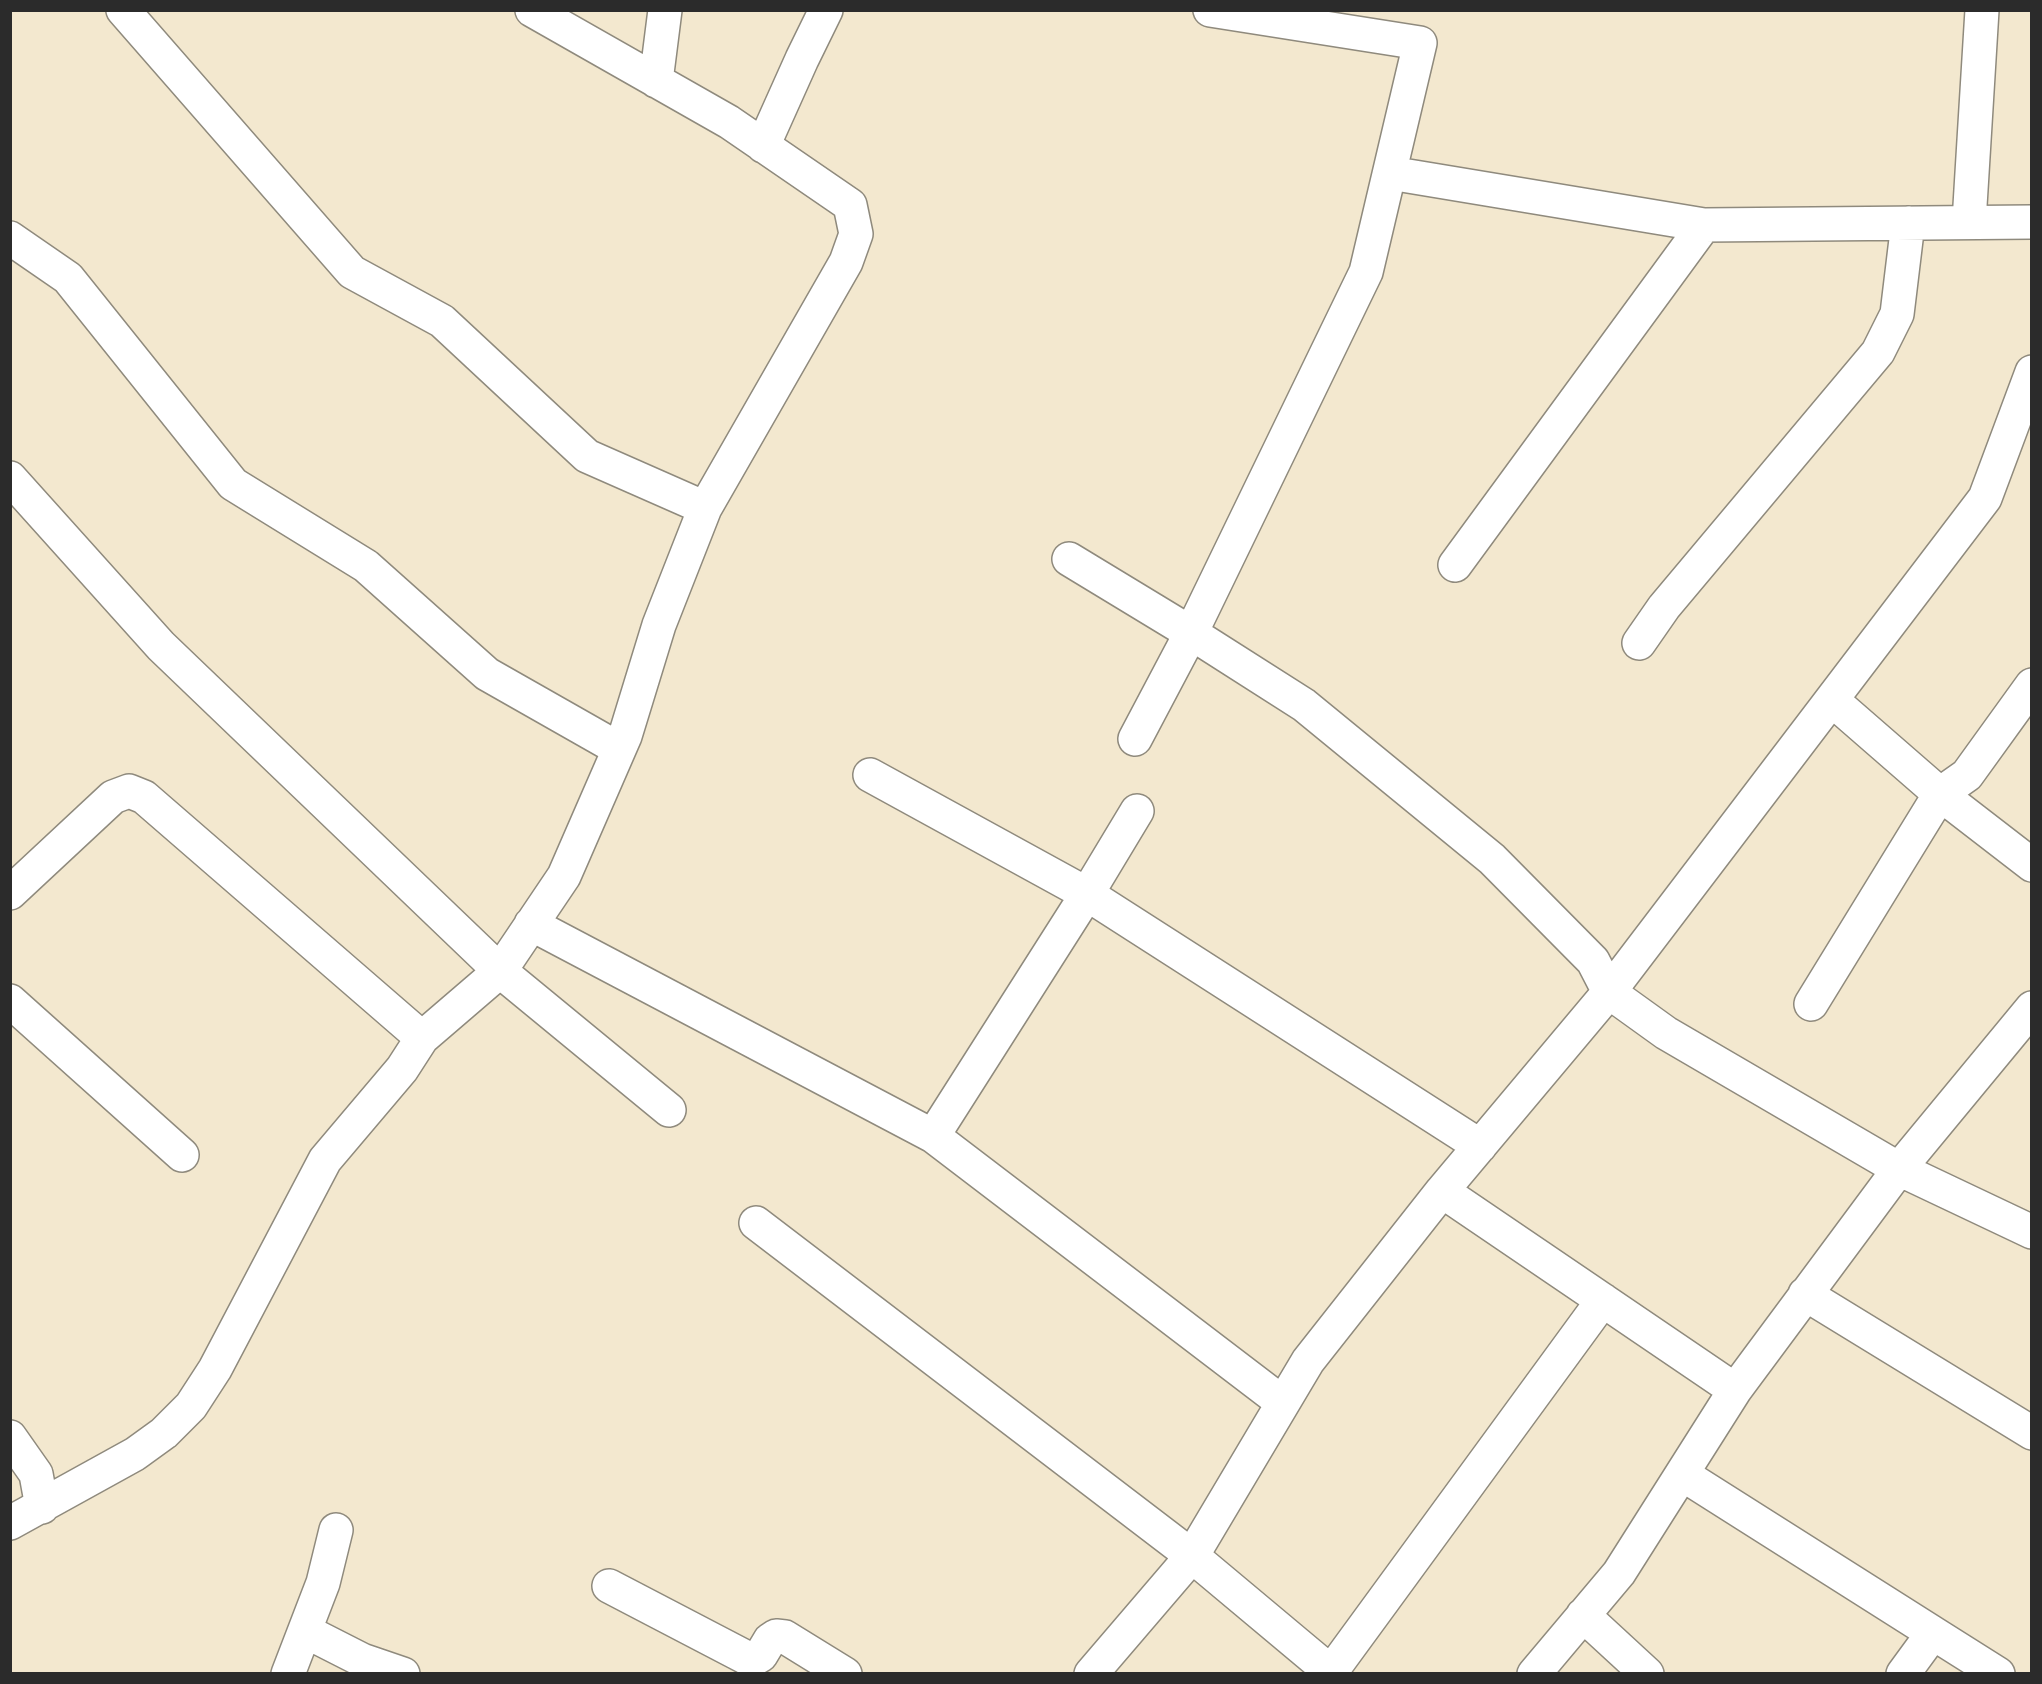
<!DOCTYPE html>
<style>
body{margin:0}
#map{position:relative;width:2042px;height:1684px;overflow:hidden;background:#f3e8cf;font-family:"Indie Flower",sans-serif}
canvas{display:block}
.frame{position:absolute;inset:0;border:12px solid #2b2b2b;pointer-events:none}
</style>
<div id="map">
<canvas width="2042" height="1684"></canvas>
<div class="frame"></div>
</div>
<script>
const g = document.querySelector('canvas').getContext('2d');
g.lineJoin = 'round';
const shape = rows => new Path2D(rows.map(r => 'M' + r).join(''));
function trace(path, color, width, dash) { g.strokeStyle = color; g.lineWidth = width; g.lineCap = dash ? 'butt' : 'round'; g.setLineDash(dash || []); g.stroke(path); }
const minor = shape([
 [123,10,352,272,442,321,587,456,705,508],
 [656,81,665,10],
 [763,146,802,59,826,10],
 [1390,173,1704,225,2032,222],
 [1969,222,1982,10],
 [10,238,68,278,233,484,366,566,487,674,619,749],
 [10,478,161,646,500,971,669,1110],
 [1069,559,1191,633,1304,705,1492,859,1593,961,1609,992,1985,498,2032,372],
 [1455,565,1704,225],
 [1639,643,1664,607,1878,352,1897,314,1908,223],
 [1832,700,1940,794,2032,865],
 [1135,739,1191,633,1366,272,1420,43,1210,10],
 [870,775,1087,894,933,1136,1283,1403],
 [1137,811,1087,894,1480,1146],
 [10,893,113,797,129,791,144,797,422,1038],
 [531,924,933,1136],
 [10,1001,182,1155],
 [1811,1004,1940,794,1967,775,2032,685],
 [2032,1008,1899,1169,2032,1232],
 [1442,1191,1609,992,1666,1033,1899,1169,1735,1390,1619,1573,1534,1674],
 [756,1223,1192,1556,1333,1674],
 [1805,1294,2032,1433],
 [10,1437,36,1474,42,1507],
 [1682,1474,1933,1633,1903,1674],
 [10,1523,135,1454,164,1433,191,1406,215,1369,325,1160,402,1069,422,1038,500,971,564,876,625,736,659,625,705,508,846,262,856,234,850,205,729,122,532,10],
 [609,1586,747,1658,756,1658,761,1655,770,1640,776,1636,785,1637,845,1674],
 [1583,1615,1647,1674],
 [305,1631,362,1660,403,1674],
 [1933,1633,1998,1674],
 [1331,1672,1603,1300],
 [288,1674,323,1583,336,1530],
 [1091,1674,1192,1556,1308,1361,1442,1191,1735,1390]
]);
trace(minor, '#8f8a7d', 36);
trace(minor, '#fff', 33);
</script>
